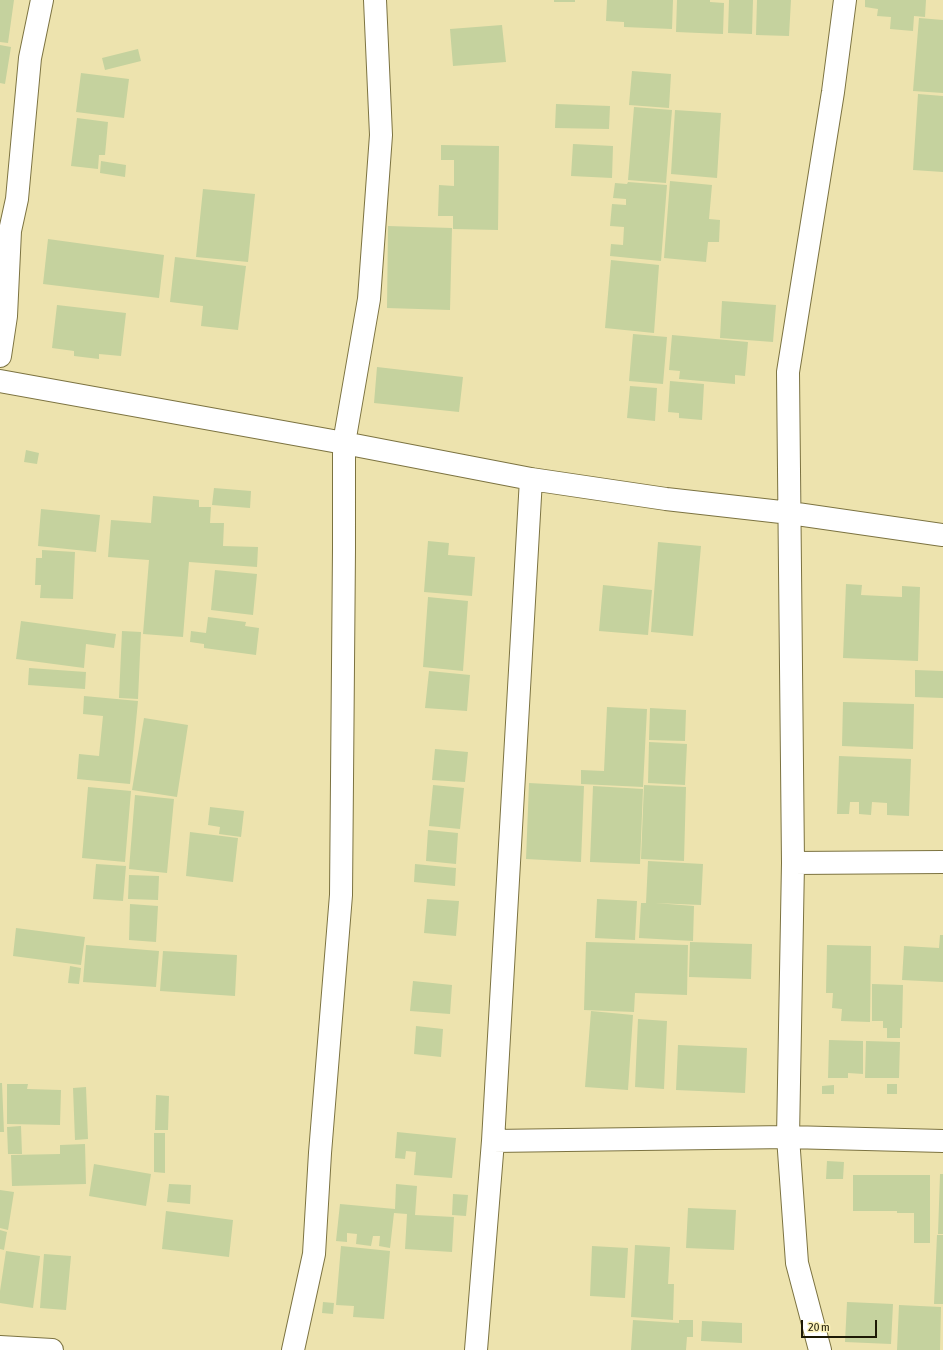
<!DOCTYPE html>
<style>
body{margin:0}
#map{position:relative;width:943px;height:1350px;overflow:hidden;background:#ede3ae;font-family:"Asap Condensed",sans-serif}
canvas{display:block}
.scale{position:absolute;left:801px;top:1320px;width:76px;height:18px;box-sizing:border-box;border:2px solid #1d1905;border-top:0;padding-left:5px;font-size:12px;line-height:14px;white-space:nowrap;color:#1d1905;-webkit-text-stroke:3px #fbf1bb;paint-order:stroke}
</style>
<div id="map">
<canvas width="943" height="1350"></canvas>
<div class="scale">20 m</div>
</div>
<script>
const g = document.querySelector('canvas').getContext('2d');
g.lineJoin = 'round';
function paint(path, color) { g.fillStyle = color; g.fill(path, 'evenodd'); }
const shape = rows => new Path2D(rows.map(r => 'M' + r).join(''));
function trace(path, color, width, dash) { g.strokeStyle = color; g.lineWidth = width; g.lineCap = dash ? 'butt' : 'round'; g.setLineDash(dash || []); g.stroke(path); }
paint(shape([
 [0,0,14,0,8,43,0,42],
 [554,0,575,0,575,2,554,2],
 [607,0,673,0,672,29,624,27,624,22,606,21],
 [677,0,710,0,710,2,724,3,723,34,676,32],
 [729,0,753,0,752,34,728,33],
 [757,0,791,0,789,36,756,35],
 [865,0,926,0,925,17,914,16,913,31,890,29,891,17,877,16,878,9,865,7],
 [919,18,943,20,943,93,913,91],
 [502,25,506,62,453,66,450,29],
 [0,45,11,47,5,84,0,83],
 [138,49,141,61,105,70,102,58],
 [632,71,671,74,669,108,629,105],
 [81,73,129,79,124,118,76,112],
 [918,94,943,96,943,172,913,170],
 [556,104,610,106,609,129,555,128],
 [634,107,672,110,666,183,628,180],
 [675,110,721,113,717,178,671,174],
 [77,118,108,122,105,155,99,155,98,169,71,166],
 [573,144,613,146,612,178,571,176],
 [441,145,499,146,498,230,453,229,453,216,438,216,439,185,454,186,454,160,441,160],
 [101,161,126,165,125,177,100,173],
 [670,181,712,185,709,219,720,220,719,242,708,242,706,262,664,258],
 [628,182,667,185,661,261,610,256,611,244,623,245,624,227,610,226,612,204,626,205,626,199,613,198,615,183,627,184],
 [203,189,255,194,248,262,196,257],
 [388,226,452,228,450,310,387,308],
 [48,239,164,255,159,298,43,284],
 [175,257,246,266,238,330,201,326,203,306,170,302],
 [611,260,659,265,654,333,605,328],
 [722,301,776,305,773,342,720,338],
 [57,305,126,313,121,356,99,354,99,359,74,356,74,351,52,348],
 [633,334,667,337,663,384,629,381],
 [672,335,748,342,745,376,735,375,735,384,679,379,680,371,669,370],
 [377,367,463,377,459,412,374,403],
 [670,381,704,384,702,420,679,418,679,413,668,412],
 [630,386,657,388,655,421,627,418],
 [26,450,39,453,37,464,24,462],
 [214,488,251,491,250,508,212,505],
 [153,496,199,500,199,507,211,507,210,523,224,523,223,546,258,547,257,567,189,562,183,637,143,634,149,560,108,557,111,520,151,523],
 [41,509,100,515,96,552,38,546],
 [428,541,449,543,448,555,475,557,472,596,424,592],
 [658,542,701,546,693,636,651,632],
 [42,550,75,552,73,599,40,598,41,585,35,585,36,558,42,558],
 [215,570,257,574,253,615,211,610],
 [846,584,862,585,861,595,902,597,902,586,920,587,918,661,843,658],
 [603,585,652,590,648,635,599,631],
 [428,597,468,601,463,671,423,667],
 [208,617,246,622,245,626,259,628,256,655,204,648,204,644,190,642,191,631,206,633],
 [21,621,116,634,114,648,86,644,84,668,16,659],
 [122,631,141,632,138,699,119,698],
 [29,668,86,672,85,689,28,685],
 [915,670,943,671,943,698,915,697],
 [429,671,470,675,467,711,425,708],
 [84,696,138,701,130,784,77,779,79,754,99,756,103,716,83,714],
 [843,702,914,704,913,749,842,746],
 [607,707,647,709,643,787,581,784,581,770,604,771],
 [650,708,686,710,685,741,649,740],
 [144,718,188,725,177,797,132,790],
 [649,742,687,744,685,785,648,783],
 [435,749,468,752,465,782,432,780],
 [839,756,911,759,909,816,887,815,887,803,872,802,871,815,859,814,859,802,850,802,849,814,837,814],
 [529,783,584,786,581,862,526,859],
 [433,785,464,788,460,829,429,826],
 [644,785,686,787,684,861,641,859],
 [593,786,643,789,640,864,590,862],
 [88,787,131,791,125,862,82,858],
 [135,795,174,799,167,873,129,869],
 [210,807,244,811,241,837,219,834,220,827,208,825],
 [428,830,458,833,456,864,426,861],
 [190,832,238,838,233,882,186,876],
 [648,861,703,864,701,905,655,903,694,906,693,941,639,938,641,903,646,903],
 [96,864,126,866,123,901,93,899],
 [415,864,456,868,455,886,414,882],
 [129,875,159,876,158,900,128,899],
 [427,899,459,901,456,936,424,933],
 [597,899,637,901,635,940,595,938],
 [130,904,158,906,156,942,129,940],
 [16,928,85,937,81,965,13,956],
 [940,935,943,935,943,982,902,980,904,946,939,948],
 [586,942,688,945,687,995,635,993,634,1012,584,1010],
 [690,942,752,944,751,979,689,977],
 [86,945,159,951,156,987,83,982],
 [827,945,871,946,870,1022,841,1021,842,1009,832,1008,833,993,826,993],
 [163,951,237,955,235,996,160,991],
 [70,966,81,968,79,984,68,983],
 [413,981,452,985,450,1014,410,1011],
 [872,984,903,985,902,1028,900,1028,900,1038,887,1038,887,1028,883,1028,883,1021,872,1021],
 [591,1011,633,1015,628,1090,585,1087],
 [638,1019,667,1021,664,1089,635,1087],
 [416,1026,443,1029,441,1057,414,1054],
 [829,1040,863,1041,863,1074,848,1073,848,1078,828,1078],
 [866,1041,900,1042,899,1078,865,1078],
 [678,1045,747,1048,745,1093,676,1090],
 [0,1083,2,1083,4,1132,0,1132],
 [7,1084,28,1084,27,1089,61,1090,60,1125,7,1124],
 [887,1084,897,1084,897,1094,887,1094],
 [834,1085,834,1094,822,1094,822,1086],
 [86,1087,88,1139,75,1140,73,1088],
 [156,1095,169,1096,168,1130,155,1130],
 [21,1126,22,1154,8,1154,7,1127],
 [397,1132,456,1138,452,1178,414,1175,416,1152,406,1151,405,1159,395,1158],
 [154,1133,165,1133,165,1173,154,1172],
 [85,1144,86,1184,12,1186,11,1155,60,1154,60,1145],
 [827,1161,844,1162,843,1179,826,1179],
 [94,1164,151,1174,146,1206,89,1196],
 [940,1174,943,1174,943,1234,938,1234],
 [853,1175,930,1175,930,1243,914,1243,914,1213,897,1213,897,1211,853,1211],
 [169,1184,191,1185,190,1204,167,1202],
 [396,1184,417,1186,415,1215,454,1217,452,1252,405,1249,407,1214,394,1213,390,1248,379,1246,380,1236,373,1236,371,1246,356,1244,357,1234,347,1233,347,1242,336,1241,340,1204,395,1209],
 [0,1190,14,1192,8,1230,0,1228],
 [453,1194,468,1195,466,1216,452,1215],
 [688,1208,736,1210,734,1250,686,1248],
 [166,1211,233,1220,229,1257,162,1249],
 [0,1230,7,1232,4,1250,0,1249],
 [937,1235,943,1235,943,1304,934,1304],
 [635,1245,670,1247,668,1284,674,1284,673,1320,631,1317],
 [341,1246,390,1251,384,1319,353,1317,354,1306,336,1305],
 [592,1246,628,1248,625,1298,590,1296],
 [6,1251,40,1256,33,1308,0,1303,0,1291],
 [44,1254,71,1256,66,1310,40,1308],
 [323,1302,334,1303,333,1314,322,1313],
 [847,1302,893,1304,891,1344,845,1342],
 [899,1305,941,1307,940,1350,897,1350],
 [633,1320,679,1323,679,1320,693,1320,693,1337,687,1337,686,1350,631,1350],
 [702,1321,742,1323,742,1343,701,1341]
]), '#c5d29e');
const minor = shape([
 [0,356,6,316,10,231,17,199,30,58,42,0],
 [0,381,344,443,531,479,666,499,790,513,943,535],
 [793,863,943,862],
 [493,1141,788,1137,943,1141],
 [0,1347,52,1350],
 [293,1350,314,1254,320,1153,341,895,344,549,344,443,369,299,381,135,375,0],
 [476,1350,493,1141,531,479],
 [820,1350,797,1263,788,1137,793,863,788,372,833,92,845,0]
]);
trace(minor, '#7c7341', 24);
trace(minor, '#fff', 22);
</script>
